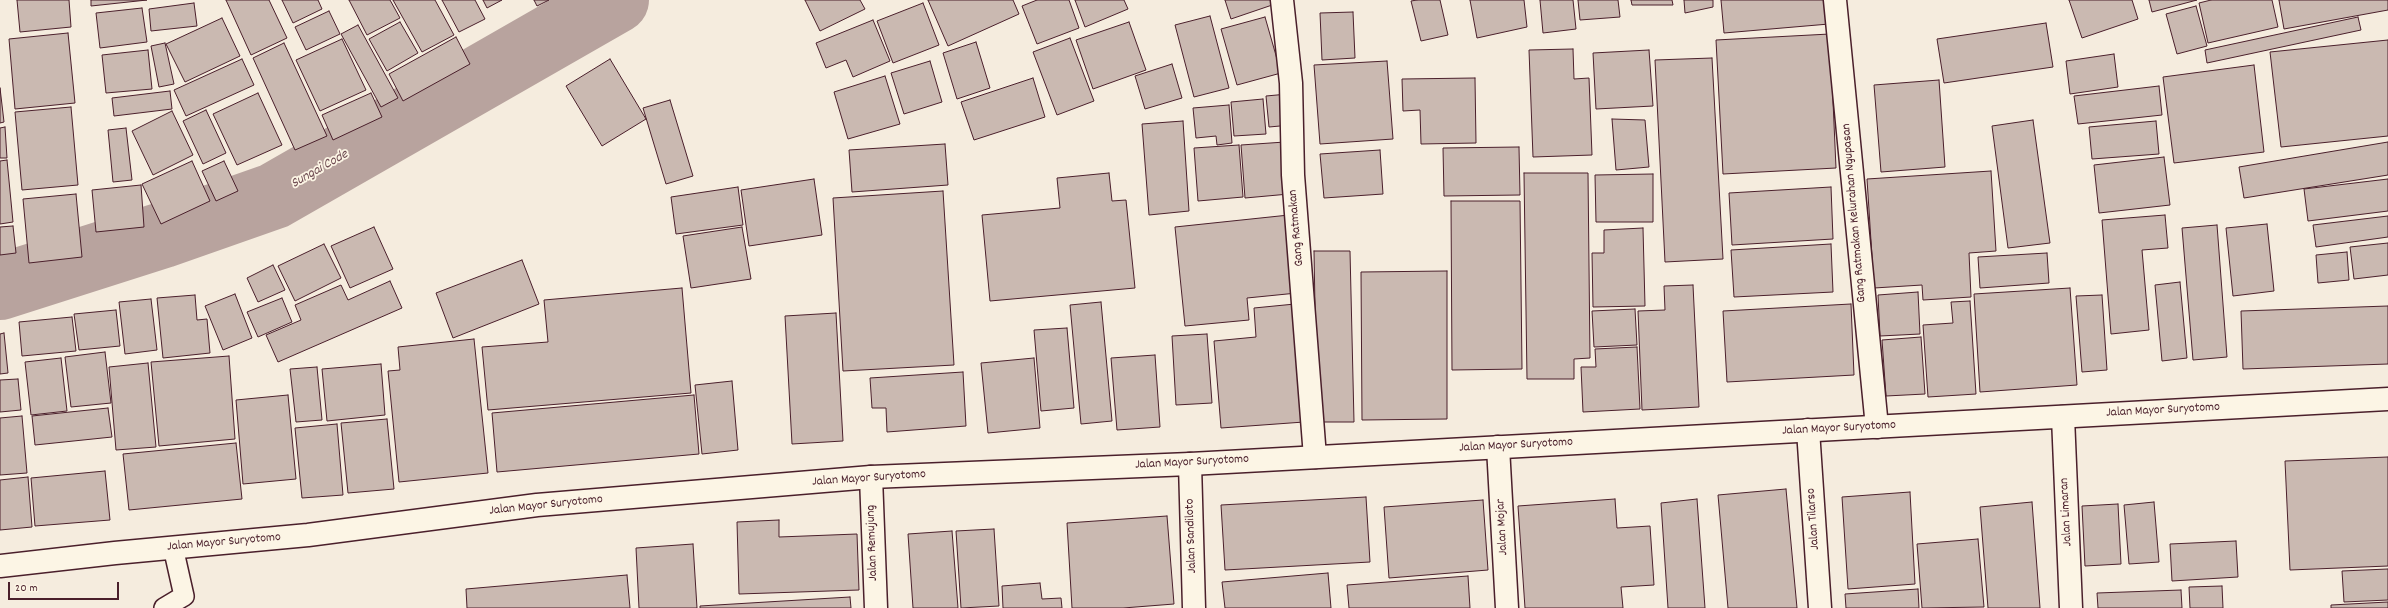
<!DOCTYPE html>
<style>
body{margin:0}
#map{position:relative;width:2388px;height:608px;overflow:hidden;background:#f5ecde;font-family:Dekko,sans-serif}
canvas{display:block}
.scale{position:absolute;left:8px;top:582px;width:111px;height:18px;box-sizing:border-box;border:2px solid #4a1f2b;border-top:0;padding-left:5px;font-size:12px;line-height:14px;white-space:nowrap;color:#4a1f2b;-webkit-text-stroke:3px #fcf5e5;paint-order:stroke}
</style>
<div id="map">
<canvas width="2388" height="608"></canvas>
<div class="scale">20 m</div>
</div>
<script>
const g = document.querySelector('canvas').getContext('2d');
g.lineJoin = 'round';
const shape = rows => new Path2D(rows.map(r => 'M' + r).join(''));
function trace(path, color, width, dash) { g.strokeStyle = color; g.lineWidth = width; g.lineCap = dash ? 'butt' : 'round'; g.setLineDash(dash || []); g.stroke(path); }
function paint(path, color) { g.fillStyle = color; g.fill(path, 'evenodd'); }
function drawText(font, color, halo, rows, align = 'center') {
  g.font = font + ' Dekko,sans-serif'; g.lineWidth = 3.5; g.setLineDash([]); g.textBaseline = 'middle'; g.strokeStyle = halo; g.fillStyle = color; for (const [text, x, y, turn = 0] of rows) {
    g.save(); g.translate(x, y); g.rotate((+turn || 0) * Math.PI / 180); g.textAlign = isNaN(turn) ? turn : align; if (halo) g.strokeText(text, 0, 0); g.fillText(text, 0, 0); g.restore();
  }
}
trace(shape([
 [0,287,163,235,274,196,616,0]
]), '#b8a39e', 66);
const building = shape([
 [17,0,69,0,71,27,20,32,17,0],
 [91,0,147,0,91,6,91,0],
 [226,0,269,0,287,38,251,55,226,0],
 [282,0,318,0,322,9,293,23,282,0],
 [349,0,390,0,400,18,367,35,349,0],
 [393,0,435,0,454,35,422,52,393,0],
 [442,0,475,0,485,19,459,32,442,0],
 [483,0,502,0,487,8,483,0],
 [534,0,549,0,537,6,534,0],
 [805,0,860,0,865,9,820,31,805,0],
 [928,0,1013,0,1019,14,948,46,928,0],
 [1037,0,1069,0,1079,28,1037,44,1022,6,1037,0],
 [1075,0,1124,0,1128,9,1085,27,1075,0],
 [1225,0,1280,0,1281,2,1231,19,1225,0],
 [1417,0,1440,0,1448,35,1421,41,1411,1,1417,0],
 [1470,0,1524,0,1527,27,1477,38,1470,0],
 [1540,0,1573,0,1576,29,1543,33,1540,0],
 [1578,0,1618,0,1620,17,1580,20,1578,0],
 [1631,0,1672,0,1673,5,1632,5,1631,0],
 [1684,0,1713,0,1713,7,1685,13,1684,0],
 [1721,0,1827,0,1829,24,1724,33,1721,0],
 [2069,0,2132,0,2138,19,2082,38,2069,0],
 [2149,0,2197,0,2152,12,2149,0],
 [2211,0,2272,0,2278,27,2208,43,2199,3,2211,0],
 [2279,0,2388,0,2388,10,2284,29,2279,0],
 [194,3,197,26,151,31,149,9,194,3],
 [923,3,939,45,893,63,877,21,923,3],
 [2196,6,2207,46,2177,54,2166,14,2196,6],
 [142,8,147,42,100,48,96,13,142,8],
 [329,11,340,34,306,50,295,27,329,11],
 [1353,12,1355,58,1322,60,1320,13,1353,12],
 [1210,16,1229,88,1194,97,1175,25,1210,16],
 [1265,17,1281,73,1237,85,1221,29,1265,17],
 [2358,17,2361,30,2207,63,2205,50,2358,17],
 [222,18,240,56,185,82,166,44,222,18],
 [873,20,890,61,853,77,846,60,826,68,816,43,873,20],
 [400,22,418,53,387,71,369,39,400,22],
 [1129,22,1146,70,1093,89,1076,40,1129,22],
 [2046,23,2053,67,1944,83,1937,39,2046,23],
 [358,25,398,98,381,107,341,34,358,25],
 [68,33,75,103,15,109,9,39,68,33],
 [1830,34,1836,168,1723,174,1716,40,1830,34],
 [456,37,470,64,403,101,389,74,456,37],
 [1070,38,1094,101,1057,115,1033,52,1070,38],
 [342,39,366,90,320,111,296,60,342,39],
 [2388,40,2388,136,2281,147,2270,52,2388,40],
 [976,42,990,88,957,99,943,53,976,42],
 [165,43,174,84,159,87,151,46,165,43],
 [284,43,327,136,295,150,253,58,284,43],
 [1573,49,1574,79,1589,78,1592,155,1533,157,1529,50,1573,49],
 [148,50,152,89,106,93,102,55,148,50],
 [1649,50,1653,106,1596,109,1593,53,1649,50],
 [2114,54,2118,87,2070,94,2066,61,2114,54],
 [1712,58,1723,259,1665,262,1655,60,1712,58],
 [242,59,254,85,186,116,174,90,242,59],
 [610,59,646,119,602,146,566,86,610,59],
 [930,61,942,102,904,114,891,73,930,61],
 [1387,61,1393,139,1320,144,1314,65,1387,61],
 [1172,64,1182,98,1145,109,1135,76,1172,64],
 [2254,65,2264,152,2174,163,2163,77,2254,65],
 [885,76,900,124,848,139,834,92,885,76],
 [1033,78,1045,117,974,140,961,102,1033,78],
 [1475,78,1476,143,1421,144,1420,110,1403,111,1402,79,1475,78],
 [1939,80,1945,167,1881,172,1874,85,1939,80],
 [2159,86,2162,115,2078,124,2074,96,2159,86],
 [0,88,4,122,0,123,0,88],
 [170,91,172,109,114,116,112,98,170,91],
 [258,93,282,145,237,165,213,114,258,93],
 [371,93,382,117,333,140,322,115,371,93],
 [1288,94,1291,125,1269,127,1266,96,1288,94],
 [1263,99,1266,134,1234,136,1231,102,1263,99],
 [670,100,693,176,666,184,643,108,670,100],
 [1229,105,1232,143,1217,145,1216,136,1196,138,1193,108,1229,105],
 [71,107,78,185,22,190,15,112,71,107],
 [206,110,226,153,203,164,183,121,206,110],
 [172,111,193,155,153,175,132,131,172,111],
 [1612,119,1645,120,1649,167,1616,170,1612,119],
 [2033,120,2050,243,2008,248,1992,126,2033,120],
 [1183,121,1189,211,1149,215,1142,124,1183,121],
 [2156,121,2159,154,2092,159,2089,127,2156,121],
 [5,127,7,158,0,158,0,128,5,127],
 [126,128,132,180,113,182,108,130,126,128],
 [1285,142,1289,194,1245,198,1241,145,1285,142],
 [2388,142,2388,175,2244,198,2239,167,2388,142],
 [945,144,948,185,852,192,849,150,945,144],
 [1239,145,1243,197,1198,201,1194,148,1239,145],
 [1519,147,1520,195,1444,196,1443,148,1519,147],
 [1380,150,1383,194,1324,198,1320,154,1380,150],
 [2164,157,2170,205,2099,213,2094,165,2164,157],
 [7,160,13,222,0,224,0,161,7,160],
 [192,161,210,201,161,224,142,184,192,161],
 [224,161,238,191,216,201,202,171,224,161],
 [1991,171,1996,251,1969,253,1971,297,1923,300,1922,285,1874,288,1867,179,1991,171],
 [1109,173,1112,201,1126,200,1135,288,990,301,982,215,1060,208,1057,178,1109,173],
 [1524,173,1588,173,1590,358,1574,359,1574,379,1527,379,1524,173],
 [1653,174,1653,222,1596,222,1595,175,1653,174],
 [814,179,822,235,749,246,741,190,814,179],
 [2388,179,2388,211,2308,221,2304,189,2388,179],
 [141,185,144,227,96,232,92,190,141,185],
 [738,187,743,225,676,234,671,197,738,187],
 [1831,187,1833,239,1732,245,1729,193,1831,187],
 [943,191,954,365,843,371,833,198,943,191],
 [76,194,82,257,29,263,23,199,76,194],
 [1451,201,1520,201,1522,369,1452,370,1451,201],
 [1289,215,1297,293,1247,298,1249,320,1185,326,1175,227,1289,215],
 [2165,215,2168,248,2142,250,2149,330,2111,334,2102,220,2165,215],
 [2388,216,2388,237,2316,247,2313,225,2388,216],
 [2267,224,2274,291,2233,296,2226,228,2267,224],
 [2217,225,2227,357,2193,360,2182,228,2217,225],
 [13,226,16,253,0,255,0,227,13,226],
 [374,227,393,269,350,288,331,246,374,227],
 [742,227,751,279,691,288,683,236,742,227],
 [1643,228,1645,306,1593,307,1592,253,1604,253,1604,230,1643,228],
 [2388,243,2388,275,2354,279,2350,247,2388,243],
 [324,244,341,278,295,301,278,266,324,244],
 [1831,244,1833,292,1734,297,1731,250,1831,244],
 [1314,251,1350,251,1354,422,1317,422,1314,251],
 [2347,252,2349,280,2318,283,2316,255,2347,252],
 [2047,253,2049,283,1980,288,1978,257,2047,253],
 [522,260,539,304,453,338,436,293,522,260],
 [273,265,285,290,258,302,247,278,273,265],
 [1447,271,1447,419,1362,420,1361,272,1447,271],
 [390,281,402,308,278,362,266,335,301,320,295,305,341,285,348,300,390,281],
 [2180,282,2187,358,2162,361,2155,285,2180,282],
 [1693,285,1699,407,1642,410,1638,311,1665,310,1664,286,1693,285],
 [682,288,691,393,488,410,482,347,548,342,544,300,682,288],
 [2070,288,2077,385,1980,392,1974,294,2070,288],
 [1918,292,1920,334,1880,336,1878,295,1918,292],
 [235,294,252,338,223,350,205,306,235,294],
 [195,295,197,320,207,319,210,353,163,358,157,298,195,295],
 [2102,295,2107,370,2082,372,2076,296,2102,295],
 [282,298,292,322,258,337,247,312,282,298],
 [151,299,157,350,125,354,119,302,151,299],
 [1970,301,1976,394,1928,397,1923,325,1953,323,1951,302,1970,301],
 [1101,302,1112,421,1081,424,1070,305,1101,302],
 [1295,304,1304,422,1221,428,1214,341,1256,337,1254,308,1295,304],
 [1851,304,1854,375,1727,382,1723,311,1851,304],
 [2388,306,2388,364,2243,369,2241,311,2388,306],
 [1635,309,1637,345,1594,347,1592,311,1635,309],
 [116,310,120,346,79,350,74,314,116,310],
 [836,313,843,441,792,444,785,316,836,313],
 [72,317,76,351,22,356,19,322,72,317],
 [1067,328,1074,408,1041,411,1034,330,1067,328],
 [4,333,8,373,0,374,0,334,4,333],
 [1207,334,1212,403,1176,405,1172,336,1207,334],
 [1921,337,1925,394,1886,396,1882,340,1921,337],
 [474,339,488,473,399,482,388,371,400,370,398,347,474,339],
 [1637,347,1640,409,1583,412,1581,367,1596,367,1595,349,1637,347],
 [105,352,111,403,71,407,65,357,105,352],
 [1155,355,1160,427,1117,430,1111,358,1155,355],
 [229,356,235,439,159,446,151,362,229,356],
 [61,358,67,411,31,415,25,362,61,358],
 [1034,358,1040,428,988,433,981,363,1034,358],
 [148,363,156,447,116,450,109,367,148,363],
 [381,364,385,415,327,421,322,369,381,364],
 [317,367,322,420,296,422,290,369,317,367],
 [963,372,966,426,887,432,886,408,872,408,870,378,963,372],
 [18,379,21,410,0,412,0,380,18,379],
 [732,381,738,450,702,454,695,385,732,381],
 [288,395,296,479,243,484,236,400,288,395],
 [694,395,699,454,497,472,492,413,694,395],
 [108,408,112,437,35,445,32,416,108,408],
 [22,416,27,473,0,475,0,418,22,416],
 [387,419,394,489,348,493,341,423,387,419],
 [337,424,343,495,302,498,295,428,337,424],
 [236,443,242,499,129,510,123,454,236,443],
 [2388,457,2388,566,2290,570,2285,461,2388,457],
 [105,471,110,520,35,526,31,478,105,471],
 [28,477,32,527,0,530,0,480,28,477],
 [1786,489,1797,608,1728,608,1718,495,1786,489],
 [1910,492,1915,584,1848,589,1842,497,1910,492],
 [1366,497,1370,562,1225,570,1221,505,1366,497],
 [1615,499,1617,528,1650,526,1654,585,1621,587,1623,608,1525,608,1518,506,1615,499],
 [1697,499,1705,608,1668,608,1661,503,1697,499],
 [1483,500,1488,570,1389,578,1384,507,1483,500],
 [2032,502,2040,608,1988,608,1980,507,2032,502],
 [2154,502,2159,562,2129,564,2124,505,2154,502],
 [2118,504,2121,564,2085,566,2082,506,2118,504],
 [1167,516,1174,604,1123,608,1072,608,1067,523,1167,516],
 [779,520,779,537,857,534,859,590,739,594,737,522,779,520],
 [994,529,999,606,961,608,956,531,994,529],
 [952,531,958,608,913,608,908,534,952,531],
 [1978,539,1984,607,1922,608,1917,544,1978,539],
 [2236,541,2238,577,2172,581,2170,544,2236,541],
 [693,544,697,608,639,608,636,548,693,544],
 [2388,569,2388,600,2344,602,2342,571,2388,569],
 [1328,573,1331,608,1225,608,1222,582,1328,573],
 [627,575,630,608,467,608,466,589,627,575],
 [1468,576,1470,608,1349,608,1347,585,1468,576],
 [1040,583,1042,599,1061,598,1062,608,1003,608,1002,586,1040,583],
 [2222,586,2223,608,2190,608,2189,587,2222,586],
 [1918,589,1919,608,1846,608,1845,594,1918,589],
 [2181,590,2182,608,2098,608,2097,593,2181,590],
 [850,597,851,608,700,608,700,606,850,597],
 [2388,602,2388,608,2331,608,2331,605,2388,602]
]);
paint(building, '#cab9b1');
trace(building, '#4a1f2b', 1);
const service = shape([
 [164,608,184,596,173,547]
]);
const minor = shape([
 [1282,0,1291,83,1293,175,1315,457],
 [1835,0,1877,427],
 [2063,417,2071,608],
 [1808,430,1820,608],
 [1498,447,1507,608],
 [1190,464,1194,608],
 [871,477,876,608]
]);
const secondary = shape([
 [0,566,115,553,308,535,537,505,871,477,1190,464,2388,399]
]);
trace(service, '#4a1f2b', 22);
trace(minor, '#4a1f2b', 25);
trace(secondary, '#4a1f2b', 25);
trace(service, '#fcf5e5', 19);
trace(minor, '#fcf5e5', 22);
trace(secondary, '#fcf5e5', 22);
drawText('13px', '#4a1f2b', '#fcf5e5', [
 ["Gang Ratmakan Kelurahan Ngupasan",1855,213,-95],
 ["Gang Ratmakan",1297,228,-95],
 ["Jalan Mayor Suryotomo",2163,411,-3],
 ["Jalan Mayor Suryotomo",1839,429,-3],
 ["Jalan Mayor Suryotomo",1516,446,-3],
 ["Jalan Mayor Suryotomo",1192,463,-3],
 ["Jalan Mayor Suryotomo",869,479,-4],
 ["Jalan Mayor Suryotomo",546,506,-6],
 ["Jalan Limaran",2067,512,-93],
 ["Jalan Tilarso",1814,519,-94],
 ["Jalan Mojar",1503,527,-93],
 ["Jalan Sandiloto",1192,536,-92],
 ["Jalan Mayor Suryotomo",224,543,-5],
 ["Jalan Remujung",873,543,-92]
]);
drawText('italic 14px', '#704d53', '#fcf5e5', [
 ["Sungai Code",320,170,-30]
]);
</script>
